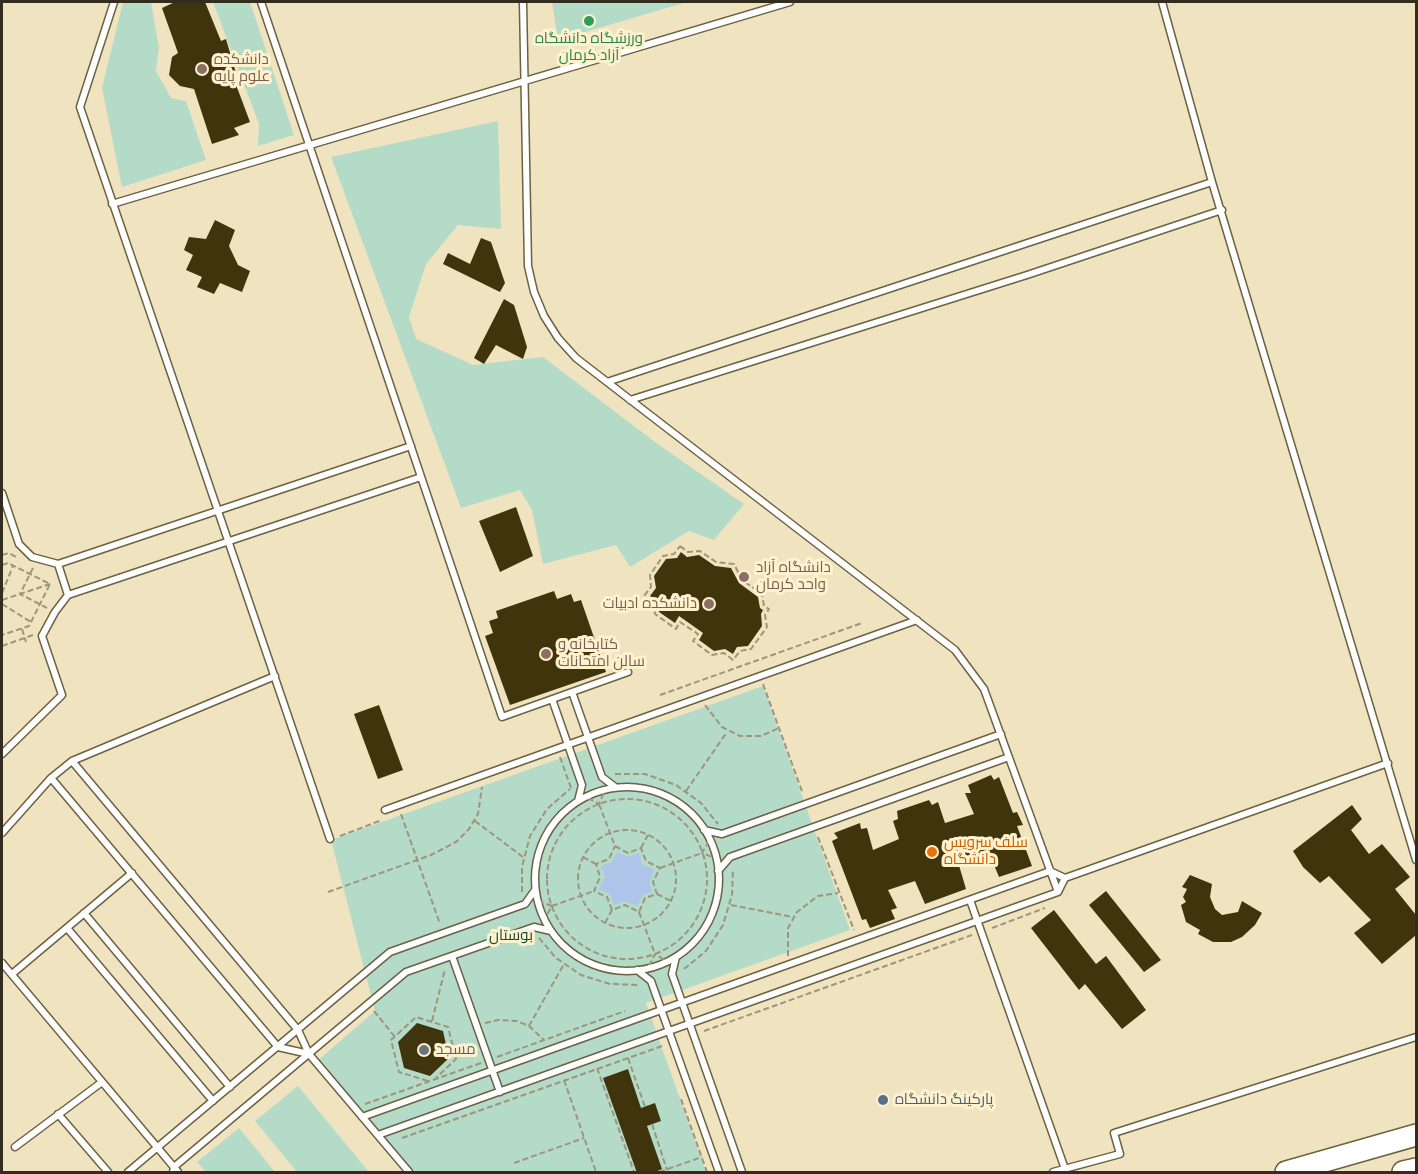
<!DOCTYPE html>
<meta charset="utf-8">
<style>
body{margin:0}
#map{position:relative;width:1418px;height:1174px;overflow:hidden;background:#f0e4c0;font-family:"Fira Sans Condensed",sans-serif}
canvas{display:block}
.frame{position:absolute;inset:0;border:3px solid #322d1f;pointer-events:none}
</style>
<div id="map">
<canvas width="1418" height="1174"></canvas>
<div class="frame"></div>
</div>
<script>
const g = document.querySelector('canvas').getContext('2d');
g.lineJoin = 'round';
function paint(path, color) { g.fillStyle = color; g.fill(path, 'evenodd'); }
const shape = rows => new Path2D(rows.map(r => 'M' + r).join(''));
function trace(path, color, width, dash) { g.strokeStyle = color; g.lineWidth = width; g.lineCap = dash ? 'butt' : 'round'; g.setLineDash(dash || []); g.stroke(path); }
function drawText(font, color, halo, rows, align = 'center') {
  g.font = font + ' "Fira Sans Condensed",Cairo,sans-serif'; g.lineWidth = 6; g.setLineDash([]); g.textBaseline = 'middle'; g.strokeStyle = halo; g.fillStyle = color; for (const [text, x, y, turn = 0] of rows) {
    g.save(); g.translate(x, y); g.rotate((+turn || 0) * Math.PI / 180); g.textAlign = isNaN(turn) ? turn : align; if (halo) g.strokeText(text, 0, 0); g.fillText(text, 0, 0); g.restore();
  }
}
paint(shape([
 [123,2,151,2,159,48,156,71,171,98,186,101,206,160,122,187,102,88],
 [213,2,250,2,294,135,258,146,259,124],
 [552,2,687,2,558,40],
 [498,121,501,229,458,225,426,264,409,317,416,339,473,365,543,357,659,445,744,504,714,540,689,531,630,567,616,545,543,564,532,510,520,490,461,508,331,157],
 [763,686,850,930,646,1003,706,1172,411,1172,317,1061,375,1011,331,840],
 [298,1086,369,1172,297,1172,255,1121],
 [239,1128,275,1172,206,1172,197,1162]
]), '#b4dbc8');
paint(shape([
 [617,852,628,857,639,853,642,864,654,870,649,882,652,892,643,895,637,906,625,901,614,905,610,894,599,889,605,877,601,866,611,863]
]), '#afc4e9');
paint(shape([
 [175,2,205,2,221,41,226,39,236,73,232,74,250,122,234,128,239,135,212,144,194,89,180,86,169,75,172,57,178,53,162,8],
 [215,220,235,230,229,246,238,265,250,271,242,292,220,283,214,294,197,287,202,277,186,270,193,255,184,250,189,237,206,239],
 [481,238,491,242,505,283,500,292,443,264,448,253,470,264],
 [504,299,514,305,527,347,523,359,496,345,484,364,474,358],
 [516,507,533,556,500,572,479,521],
 [681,552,687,557,699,555,715,566,731,568,739,583,758,597,760,608,763,610,761,614,762,626,748,646,737,647,733,654,725,649,714,651,699,640,703,633,679,616,675,623,659,612,658,601,650,596,656,588,654,576,666,559,677,558],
 [554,591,557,599,571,594,574,602,581,600,606,672,510,705,485,636,493,633,489,621,498,618,496,611],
 [379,705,403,770,378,779,354,714],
 [991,775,994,780,999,777,1013,813,1017,812,1023,825,1017,826,1032,866,999,877,990,855,958,862,966,889,925,904,915,881,888,890,897,908,891,910,895,919,870,928,866,919,862,920,832,841,838,838,834,833,860,823,861,829,867,828,873,850,899,839,893,821,898,819,897,811,929,800,932,805,938,802,945,823,974,814,965,793,971,793,968,785],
 [1352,805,1362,819,1351,830,1369,854,1382,844,1410,877,1395,889,1416,915,1416,935,1382,964,1354,933,1371,920,1329,876,1320,883,1303,867,1293,851],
 [1190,875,1212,884,1210,897,1215,909,1222,915,1238,912,1242,901,1262,913,1255,925,1242,937,1231,942,1213,942,1198,934,1200,930,1186,922,1181,905,1186,902,1183,897,1187,889,1182,887],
 [1106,891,1161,960,1144,972,1089,905],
 [1054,910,1096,964,1106,956,1146,1010,1122,1029,1085,984,1079,990,1031,928],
 [417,1023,443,1031,449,1058,430,1076,404,1068,398,1042],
 [628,1069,641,1108,655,1103,661,1121,647,1126,662,1169,653,1173,637,1173,603,1078]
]), '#40340d');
const service = shape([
 [114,2,80,107,330,839],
 [261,2,502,717,628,672],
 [523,2,528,266,534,292,544,316,558,338,576,358,955,650,984,689,1058,892],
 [1162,2,1212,182,1416,860],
 [112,204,790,2],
 [607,382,1212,182],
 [630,400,1027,275,1222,210],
 [2,493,19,544,32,557,58,564,68,595,55,612,42,636,62,695,2,754],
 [58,564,411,446],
 [68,595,421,477],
 [572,692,602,777,615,787],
 [552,699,582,785,578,801],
 [72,761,298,1030,309,1054,409,1172],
 [51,778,278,1047,309,1054],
 '535 879a92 92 0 1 1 184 0a92 92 0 1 1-184 0Z',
 [385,810,917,620],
 [704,830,722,834,1001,734],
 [2,833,51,778,72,761,275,676],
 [718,871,730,857,1009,757],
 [970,900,1065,1169],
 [84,913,230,1087],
 [67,928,213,1101],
 [452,956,500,1092],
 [676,957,672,974,742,1172],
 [2,963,178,1172],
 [637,970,651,981,719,1172],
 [12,974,132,873],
 [58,1114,108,1172],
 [362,1117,1050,871,1065,878],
 [378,1135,1058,892,1065,878,1388,763],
 [15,1147,102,1082],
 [128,1172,390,952,525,904,535,890],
 [173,1172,174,1167,406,972,534,927,551,931],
 [1053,1172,1120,1154,1114,1133,1416,1037]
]);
const trunk = shape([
 [1286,1172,1416,1135],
 [1403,1172,1416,1169]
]);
trace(service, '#6c6141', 9);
trace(trunk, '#6c6141', 24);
trace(shape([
 [680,546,688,552,700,551,716,562,734,564,742,580,762,594,764,606,769,609,765,615,767,627,751,649,740,651,733,660,724,653,712,655,693,641,698,634,680,622,676,629,655,614,654,603,644,596,651,587,650,575,663,556,674,554,680,546],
 [2,555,9,553,16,557],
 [2,565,8,563,50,584,29,626,2,635],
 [33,568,20,594,47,608],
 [2,593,13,566],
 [2,600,50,584],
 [2,604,31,622],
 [22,629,26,642],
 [2,646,33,635],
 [763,684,803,794],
 [660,695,862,623],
 [705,705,722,727,740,736,761,736,779,728],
 [560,757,571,788],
 [615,774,645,774,676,785,701,803,718,824],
 [686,791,727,732],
 [588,798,599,804,605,790],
 '547 879a80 80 0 1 1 160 0a80 80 0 1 1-160 0Z',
 [599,804,615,846],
 [401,814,440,924],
 [475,821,523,857],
 '578 879a49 49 0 1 1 98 0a49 49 0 1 1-98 0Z',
 [340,836,382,820],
 [818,837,854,930],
 [709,841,702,853,715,858],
 [615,846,628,853,641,848,646,861,660,868,653,882,657,894,645,898,639,912,625,905,612,910,607,897,594,891,600,877,596,864,609,859,615,846],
 [641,848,648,835],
 [583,857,596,864],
 [660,868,702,853],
 [328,892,431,855,456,842,469,829,478,814,482,787],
 [522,892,522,867,530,836,547,809,570,789],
 [657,894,671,901],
 [538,901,552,906,544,920],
 [731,905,793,917],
 [552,906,594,891],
 [639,912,655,954],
 [605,923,612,910],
 [992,928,1045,908],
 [539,938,556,958,581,975,610,984,640,985],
 [788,956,788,928,797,912,818,896,838,893],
 [649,966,655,954,666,961],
 [684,969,706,951,723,925,732,895,733,869],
 [374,1011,395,1037],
 [432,1021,445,969],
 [485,1023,498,1020,517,1021,529,1026,544,1040],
 [529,1026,564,964],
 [704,1031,972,935],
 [497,1057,625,1011],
 [628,1058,645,1107],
 [597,1068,634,1172],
 [564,1080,596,1172],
 [428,1081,399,1072,391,1040,416,1017,448,1027,456,1059,436,1078],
 [681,1099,707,1172],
 [365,1104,481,1063],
 [652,1124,667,1170],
 [402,1138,662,1046],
 [514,1163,584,1138],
 [659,1172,702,1157]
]), '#9e957b', 2, [6, 3]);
trace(service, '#fff', 6);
trace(trunk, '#fff', 21);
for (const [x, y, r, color] of [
 [589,21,6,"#2e9e5b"],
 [202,69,6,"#8d6e63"],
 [744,577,6,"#8d6e63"],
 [709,604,6,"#8d6e63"],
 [546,654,6,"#8d6e63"],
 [932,852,6,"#e8710a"],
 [424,1050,6,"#6b7280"],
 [883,1100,6,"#5c6f8a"]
]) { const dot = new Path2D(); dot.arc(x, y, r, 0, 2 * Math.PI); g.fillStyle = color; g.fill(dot); trace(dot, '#fef1cd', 2); }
drawText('15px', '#27864d', '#fef1cd', [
 ["ورزشگاه دانشگاه",589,39],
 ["آزاد کرمان",589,56]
]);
drawText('15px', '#785e54', '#fef1cd', [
 ["دانشکده",214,60],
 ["علوم پایه",214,77],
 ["دانشگاه آزاد",756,568],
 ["واحد کرمان",756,585],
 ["دانشکده ادبیات",697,604,"right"],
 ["کتابخانه و",558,645],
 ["سالن امتحانات",558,662]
], 'left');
drawText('15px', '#c56008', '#fef1cd', [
 ["سلف سرویس",944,843],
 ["دانشگاه",944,860]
], 'left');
drawText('15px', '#114b35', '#fef1cd', [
 ["بوستان",511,936]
]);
drawText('15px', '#5b616d', '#fef1cd', [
 ["مسجد",436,1050]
], 'left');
drawText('15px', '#4e5e75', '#fef1cd', [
 ["پارکینگ دانشگاه",895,1100]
], 'left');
</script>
